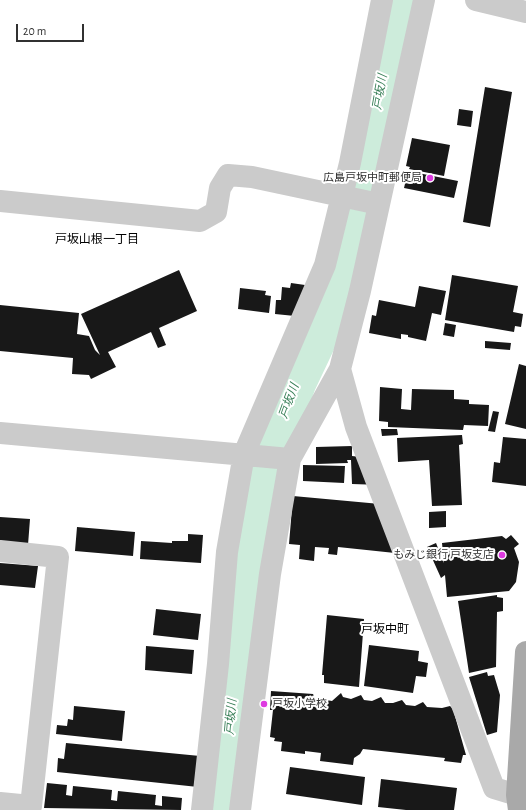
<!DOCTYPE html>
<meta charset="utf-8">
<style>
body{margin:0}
#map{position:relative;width:526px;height:810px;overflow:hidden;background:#fff;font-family:"Alegreya Sans",sans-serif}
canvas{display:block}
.scale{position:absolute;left:16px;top:24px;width:68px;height:18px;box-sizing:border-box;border:2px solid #313131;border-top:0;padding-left:5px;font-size:12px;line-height:14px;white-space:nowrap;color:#313131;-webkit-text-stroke:3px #fff;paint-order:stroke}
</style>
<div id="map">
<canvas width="526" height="810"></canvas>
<div class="scale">20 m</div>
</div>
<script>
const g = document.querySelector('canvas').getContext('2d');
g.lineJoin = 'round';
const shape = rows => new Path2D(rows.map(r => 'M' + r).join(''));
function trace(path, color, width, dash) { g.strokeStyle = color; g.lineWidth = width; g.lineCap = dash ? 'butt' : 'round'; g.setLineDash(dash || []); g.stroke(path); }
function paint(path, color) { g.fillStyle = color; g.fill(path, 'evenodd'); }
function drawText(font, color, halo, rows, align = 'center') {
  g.font = font + ' "Alegreya Sans","Noto Sans JP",sans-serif'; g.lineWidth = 4; g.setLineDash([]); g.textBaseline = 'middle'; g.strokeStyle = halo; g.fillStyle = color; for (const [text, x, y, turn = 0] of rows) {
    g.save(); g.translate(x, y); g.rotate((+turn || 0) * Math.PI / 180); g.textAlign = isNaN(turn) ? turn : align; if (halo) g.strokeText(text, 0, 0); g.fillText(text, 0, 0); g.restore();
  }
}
trace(shape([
 [223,810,242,602,259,484,296,382,340,289,369,157,395,0]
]), '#cdecdb', 41);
paint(shape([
 [485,87,512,92,490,227,463,222],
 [459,109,473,111,471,127,457,125],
 [412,138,450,145,444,176,409,169,410,167,406,166],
 [408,171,458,181,454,198,404,188],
 [179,270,197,311,159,328,166,345,158,348,151,332,108,352,116,367,91,379,89,375,72,374,73,358,0,351,0,305,79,313,77,334,89,336,95,350,100,355,81,314],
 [452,275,518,286,513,312,523,314,521,327,515,326,514,332,445,320],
 [291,283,305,285,301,314,295,316,275,314,276,300,281,300,282,287,290,288],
 [419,286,446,291,441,315,432,313,426,341,408,337,408,335,401,334,401,339,369,333,372,315,376,316,379,300,415,307],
 [240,288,266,291,265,295,271,296,269,313,238,309],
 [445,323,456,325,454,337,443,335],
 [485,341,511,343,510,350,485,348],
 [519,364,526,366,526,429,505,424],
 [380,387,402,389,401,409,411,410,412,389,454,390,454,399,469,400,469,404,489,405,488,426,464,425,463,430,388,427,388,422,379,421],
 [493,411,499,412,495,432,488,431],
 [381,429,397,429,398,435,382,436],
 [462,435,463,444,459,445,462,505,432,506,429,460,398,462,397,438],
 [503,437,526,439,526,486,492,482,494,462,500,463],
 [352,446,352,456,369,458,382,485,352,484,351,460,347,460,348,463,316,464,316,447],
 [303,465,345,466,344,483,303,481],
 [293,496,391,505,395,553,338,547,337,555,328,554,329,548,315,547,314,561,299,559,300,545,289,544],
 [446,511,446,527,429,528,429,512],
 [0,517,30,519,28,545,0,542],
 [77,527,135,532,133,556,75,551],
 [188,534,203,535,201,563,140,559,141,541,172,543,172,541,188,541],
 [511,535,519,544,514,548,519,562,516,582,509,591,447,597,445,575,441,578,427,547,436,543,444,563,442,543,502,536,506,539],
 [0,563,38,566,35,588,0,585],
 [497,595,497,597,503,598,503,611,497,612,496,667,469,673,458,601],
 [156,609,201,614,198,640,153,635],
 [327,615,364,619,359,687,324,683,324,675,322,675],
 [369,645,419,651,418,661,428,663,426,677,416,676,413,693,364,686],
 [146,646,194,650,192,674,145,670],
 [487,672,488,676,494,675,500,695,497,732,487,735,469,677],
 [271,691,313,694,315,698,332,701,341,693,343,697,351,699,361,695,364,700,372,701,381,697,385,703,393,703,402,700,406,705,415,706,423,702,427,707,442,708,450,706,453,709,466,755,463,755,461,763,444,761,445,758,363,749,360,754,354,758,353,765,320,761,321,753,305,751,305,754,281,751,282,742,274,741,275,738,270,737,273,710,270,710],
 [74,706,125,711,122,741,56,734,57,725,67,726,68,719,73,720],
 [66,743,200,756,198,787,57,772,58,758,64,759],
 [290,767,365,777,362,805,286,794],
 [381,779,457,788,454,810,406,810,378,807],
 [47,783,67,785,66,795,72,796,73,786,112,790,111,800,117,801,118,791,156,795,155,805,162,806,162,796,182,798,181,810,44,808]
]), '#181818');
trace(shape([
 [476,0,526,12],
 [0,201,200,221,216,212,220,188,228,175,252,177,379,204],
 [340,369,356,427,494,788,517,795],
 [0,433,290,459],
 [0,551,58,557,31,806,0,803],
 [202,810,218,664,227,552,244,454,325,265,350,163,382,0],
 [240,810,270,574,290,459,340,369,360,291,424,0]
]), '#cbcbcb', 22);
trace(shape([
 [519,810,517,795,526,652]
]), '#a9a9a9', 22);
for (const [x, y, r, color] of [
 [430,178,4,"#de3ae1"],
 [502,555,4,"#de3ae1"],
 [264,704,4,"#de3ae1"]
]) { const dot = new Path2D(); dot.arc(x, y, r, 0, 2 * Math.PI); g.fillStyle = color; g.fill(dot); trace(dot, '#fff', 1.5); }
drawText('11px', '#313131', '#fff', [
 ["広島戸坂中町郵便局",422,178],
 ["もみじ銀行 戸坂支店",494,555],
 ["戸坂小学校",272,704,"left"]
], 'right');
drawText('italic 12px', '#397f58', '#fff', [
 ["戸坂川",380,92,-80],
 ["戸坂川",289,401,-70],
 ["戸坂川",231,717,-85]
]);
drawText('12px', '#000', '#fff', [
 ["戸坂山根一丁目",97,239],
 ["戸坂中町",385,629]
]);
</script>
